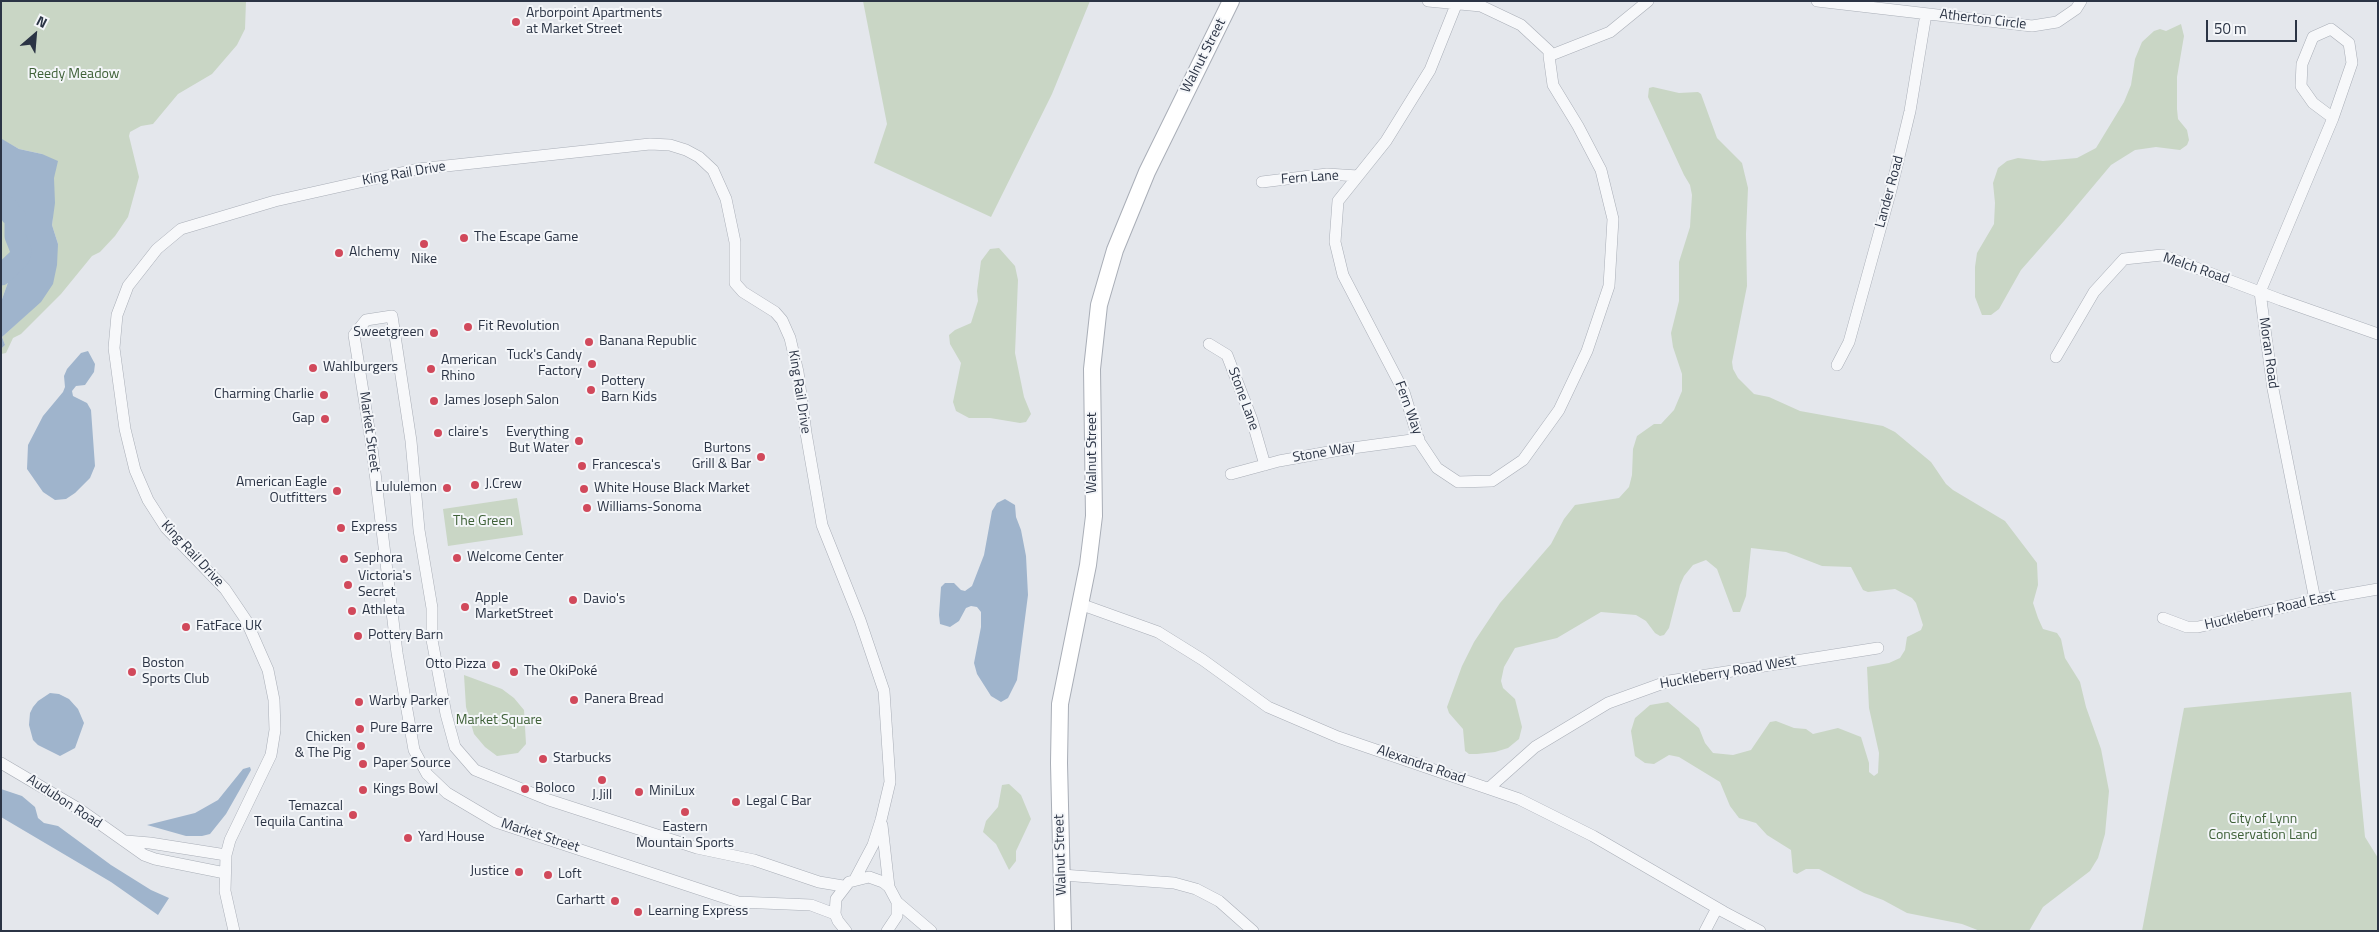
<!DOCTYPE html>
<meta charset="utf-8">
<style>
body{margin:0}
#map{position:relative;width:2379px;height:932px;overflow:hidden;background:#e4e7ec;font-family:"Titillium Web",sans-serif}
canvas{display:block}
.frame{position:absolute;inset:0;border:2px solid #2b3445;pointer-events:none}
.north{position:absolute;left:10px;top:10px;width:50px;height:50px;-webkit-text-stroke:4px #f4f6f9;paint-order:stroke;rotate:27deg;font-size:14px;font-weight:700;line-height:20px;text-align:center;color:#2b3445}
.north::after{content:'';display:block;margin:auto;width:18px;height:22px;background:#2b3445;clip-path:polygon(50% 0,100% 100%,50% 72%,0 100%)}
.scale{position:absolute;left:2206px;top:20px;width:91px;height:22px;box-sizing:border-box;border:2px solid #2b3445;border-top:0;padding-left:6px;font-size:15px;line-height:18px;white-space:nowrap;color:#2b3445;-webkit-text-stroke:4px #f4f6f9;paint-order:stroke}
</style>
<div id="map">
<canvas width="2379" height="932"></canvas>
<div class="frame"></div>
<div class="north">N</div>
<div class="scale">50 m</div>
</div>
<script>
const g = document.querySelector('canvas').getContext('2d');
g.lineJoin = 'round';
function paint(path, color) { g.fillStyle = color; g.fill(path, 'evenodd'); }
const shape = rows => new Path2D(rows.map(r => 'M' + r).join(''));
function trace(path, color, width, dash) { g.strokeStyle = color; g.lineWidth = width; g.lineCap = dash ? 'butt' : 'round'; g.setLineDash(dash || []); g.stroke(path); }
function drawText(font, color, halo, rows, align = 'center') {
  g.font = font + ' "Titillium Web",sans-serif'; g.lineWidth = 4; g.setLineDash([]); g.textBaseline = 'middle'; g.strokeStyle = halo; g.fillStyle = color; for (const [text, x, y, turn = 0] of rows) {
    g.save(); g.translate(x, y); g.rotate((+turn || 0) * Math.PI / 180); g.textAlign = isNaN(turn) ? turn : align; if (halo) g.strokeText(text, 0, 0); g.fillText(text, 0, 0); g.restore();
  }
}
paint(shape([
 [1,1,246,1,245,29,237,45,212,74,178,94,153,124,141,126,130,132,129,136,139,177,128,217,115,236,100,252,92,256,61,294,21,334,13,338,6,353,1,354,1,349,5,345,2,337,31,310,58,244,52,225,53,216,42,154,19,149,1,139],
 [863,1,1090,1,1052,94,991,217,874,163,887,124],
 [2181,24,2184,36,2177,77,2177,109,2178,119,2187,130,2189,140,2187,145,2180,150,2156,147,2135,150,2111,165,2064,221,2021,270,1999,309,1991,315,1982,315,1975,297,1975,267,1977,253,1994,224,1995,203,1993,183,1998,168,2007,161,2018,158,2043,161,2077,158,2096,148,2124,102,2131,85,2135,59,2142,42,2154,31,2160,29,2166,31],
 [1653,87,1679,93,1698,92,1701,94,1717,138,1742,163,1748,188,1746,234,1747,286,1732,362,1733,369,1738,378,1754,394,1769,397,1800,411,1883,426,1895,432,1931,462,1946,484,1953,490,2005,521,2037,563,2038,585,2033,603,2038,618,2043,629,2057,633,2061,639,2065,658,2080,682,2086,707,2101,749,2109,791,2105,834,2098,858,2090,871,2043,907,2029,931,1980,931,1962,924,1907,913,1883,900,1864,893,1819,869,1806,869,1797,874,1793,872,1791,850,1767,835,1756,823,1739,818,1730,806,1720,782,1679,757,1669,755,1654,764,1645,763,1635,756,1631,731,1635,718,1650,705,1668,702,1699,728,1705,743,1713,753,1733,755,1751,750,1770,722,1776,721,1794,728,1806,729,1813,734,1838,728,1861,737,1869,763,1869,772,1874,776,1878,773,1879,753,1869,708,1867,667,1889,663,1900,658,1905,650,1907,637,1921,630,1923,625,1916,603,1912,598,1895,589,1868,592,1863,590,1851,567,1822,566,1786,552,1751,548,1746,596,1740,612,1733,612,1717,569,1706,560,1693,565,1684,576,1680,585,1669,628,1664,635,1660,636,1655,633,1646,621,1636,615,1601,612,1557,638,1515,648,1504,667,1501,681,1503,688,1515,699,1522,727,1519,739,1508,748,1495,752,1477,754,1469,754,1465,751,1463,729,1449,713,1447,707,1462,666,1474,642,1500,603,1551,544,1564,519,1575,505,1619,498,1629,487,1632,475,1633,449,1637,436,1654,424,1661,424,1674,410,1682,391,1682,374,1673,347,1671,333,1679,301,1679,262,1690,227,1692,195,1690,185,1684,175,1648,97,1649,88],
 [1,201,8,208,18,254,1,302],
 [999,248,1015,266,1018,280,1015,353,1024,397,1031,414,1026,422,1020,423,990,418,969,418,956,411,953,402,961,363,950,344,949,335,955,330,971,323,978,301,977,291,981,261,990,249],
 [517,498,523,535,448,546,443,509],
 [464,675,502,689,514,698,524,710,526,744,518,753,497,756,485,747,474,734,466,707],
 [2351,692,2365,837,2378,858,2378,931,2142,931,2184,708],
 [1009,784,1021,795,1031,819,1016,851,1016,861,1009,870,996,844,983,832,986,821,998,807,1002,785]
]), '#c9d6c5');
paint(shape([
 [2,139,19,149,42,154,58,161,54,178,55,203,52,225,58,244,57,265,53,284,41,302,2,337,5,345,1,349,1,302,18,254,8,208,1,201],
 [88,351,95,364,94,372,85,385,76,386,72,391,73,396,87,403,91,410,95,466,90,478,75,493,66,499,55,500,43,492,27,469,28,445,43,416,63,392,65,387,64,376,67,369,81,353],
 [1005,499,1015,505,1016,517,1021,530,1026,556,1028,595,1017,680,1008,698,1001,702,991,696,977,674,974,663,981,627,981,612,977,607,971,606,966,608,959,621,950,627,940,624,939,615,941,587,945,583,954,583,961,590,965,591,972,586,984,555,992,511,997,503],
 [50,693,59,694,69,699,78,709,84,723,75,748,60,756,38,745,33,740,29,725,30,713,33,707,38,701],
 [250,767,251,770,226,814,210,834,202,836,186,836,147,825,195,813,218,800,243,769],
 [1,789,22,796,35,807,38,818,44,823,58,826,111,865,151,890,169,898,158,915,111,882,1,817]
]), '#9fb4cc');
trace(shape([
 [1,205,8,207,11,215,15,217,15,236,21,251,19,258,1,275]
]), '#9fb4cc', 21);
const minor = shape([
 [1428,1,1481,6,1521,25,1549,51,1549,56,1610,32,1648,1],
 [1817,1,2032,26,2057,22,2076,9,2081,1],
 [1456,5,1430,70,1386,141,1338,201,1335,242,1343,275,1404,392,1419,441,1437,468,1458,482,1492,481,1523,460,1559,410,1587,351,1609,286,1613,219,1601,170,1578,126,1553,85,1549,56],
 [1262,182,1327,174,1358,176],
 [1209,344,1227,355,1252,420,1265,465],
 [2056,357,2094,292,2124,259,2162,255,2281,300,2378,334],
 [1837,365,1849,342,1891,190,1910,111,1926,14],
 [1231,474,1279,461,1345,449,1419,439],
 [2315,600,2273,389,2260,292,2333,118,2313,103,2301,86,2302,64,2313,37,2331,29,2349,43,2352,63,2333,118],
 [1080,604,1158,632,1203,660,1268,707,1338,737,1519,799,1593,836,1724,912,1760,931],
 [2163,618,2187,627,2198,627,2315,600,2378,589],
 [1,763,79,809,144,855,155,859,225,873],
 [1489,788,1535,747,1608,703,1669,681,1878,648],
 [882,825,889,887],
 [126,841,150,843,226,855],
 [1062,875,1174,883,1196,889,1219,901,1253,931],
 [897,902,931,931],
 [835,914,811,905,738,902,496,822,447,793,427,774,414,750,397,653,372,448,354,335,366,320,392,316,411,441,419,530,432,608,432,640,446,714,455,747,475,770,549,800,697,848,754,860,819,882,843,886],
 [234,931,225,891,226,855,230,840,271,755,275,730,274,700,268,670,246,620,225,589,166,528,148,500,135,470,125,429,114,348,117,315,128,286,157,249,181,229,275,201,418,169,650,144,670,145,686,150,699,157,713,170,726,199,735,242,735,283,743,292,775,312,782,320,790,338,798,372,806,433,822,525,860,620,884,691,890,782,881,820,873,845,855,879],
 [846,931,838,921,835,914,836,899,849,882,869,877,883,882,889,887,897,902,897,916,887,931],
 [1705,931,1717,908]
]);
const secondary = shape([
 [1063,931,1059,763,1060,704,1088,565,1094,516,1092,369,1099,305,1115,250,1147,172,1231,1]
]);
trace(minor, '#a9aeb7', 12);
trace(secondary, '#a9aeb7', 18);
trace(minor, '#f7f8fa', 11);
trace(secondary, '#fff', 16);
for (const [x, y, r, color] of [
 [516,22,5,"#d1495b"],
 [464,238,5,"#d1495b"],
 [424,244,5,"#d1495b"],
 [339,253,5,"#d1495b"],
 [468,327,5,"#d1495b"],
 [434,333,5,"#d1495b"],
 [589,342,5,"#d1495b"],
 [592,364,5,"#d1495b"],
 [313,368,5,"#d1495b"],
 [431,369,5,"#d1495b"],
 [591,390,5,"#d1495b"],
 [324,395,5,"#d1495b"],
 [434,401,5,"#d1495b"],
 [325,419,5,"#d1495b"],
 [438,433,5,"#d1495b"],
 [579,441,5,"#d1495b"],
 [761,457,5,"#d1495b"],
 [582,466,5,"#d1495b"],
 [475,485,5,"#d1495b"],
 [447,488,5,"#d1495b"],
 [584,489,5,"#d1495b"],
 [337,491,5,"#d1495b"],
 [587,508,5,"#d1495b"],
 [341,528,5,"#d1495b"],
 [457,558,5,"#d1495b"],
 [344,559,5,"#d1495b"],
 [348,585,5,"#d1495b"],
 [573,600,5,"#d1495b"],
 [465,607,5,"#d1495b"],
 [352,611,5,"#d1495b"],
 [186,627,5,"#d1495b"],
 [358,636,5,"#d1495b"],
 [496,665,5,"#d1495b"],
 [132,672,5,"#d1495b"],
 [514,672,5,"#d1495b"],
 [574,700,5,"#d1495b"],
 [359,702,5,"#d1495b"],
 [360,729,5,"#d1495b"],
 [361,746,5,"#d1495b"],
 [543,759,5,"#d1495b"],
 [363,764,5,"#d1495b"],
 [602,780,5,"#d1495b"],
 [525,789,5,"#d1495b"],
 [363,790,5,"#d1495b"],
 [639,792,5,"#d1495b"],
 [736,802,5,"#d1495b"],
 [685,812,5,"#d1495b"],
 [353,815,5,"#d1495b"],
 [408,838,5,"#d1495b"],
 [519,872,5,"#d1495b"],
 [548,875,5,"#d1495b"],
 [615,901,5,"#d1495b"],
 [638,912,5,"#d1495b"]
]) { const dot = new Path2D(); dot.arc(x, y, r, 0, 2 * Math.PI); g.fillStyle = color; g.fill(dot); trace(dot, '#f4f6f9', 2); }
drawText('14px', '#2b3445', '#f4f6f9', [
 ["Arborpoint Apartments",526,14],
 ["at Market Street",526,30],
 ["The Escape Game",474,238],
 ["Alchemy",349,253],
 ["Nike",424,260,"center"],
 ["Fit Revolution",478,327],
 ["Sweetgreen",424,333,"right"],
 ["Banana Republic",599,342],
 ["Tuck's Candy",582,356,"right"],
 ["Factory",582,372,"right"],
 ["American",441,361],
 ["Rhino",441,377],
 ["Wahlburgers",323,368],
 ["Pottery",601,382],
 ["Barn Kids",601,398],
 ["Charming Charlie",314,395,"right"],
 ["James Joseph Salon",444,401],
 ["Gap",315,419,"right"],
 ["claire's",448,433],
 ["Everything",569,433,"right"],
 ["But Water",569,449,"right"],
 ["Burtons",751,449,"right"],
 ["Grill & Bar",751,465,"right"],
 ["Francesca's",592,466],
 ["American Eagle",327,483,"right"],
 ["Outfitters",327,499,"right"],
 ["J.Crew",485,485],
 ["Lululemon",437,488,"right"],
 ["White House Black Market",594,489],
 ["Williams-Sonoma",597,508],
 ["Express",351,528],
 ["Welcome Center",467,558],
 ["Sephora",354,559],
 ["Victoria's",358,577],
 ["Secret",358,593],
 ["Apple",475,599],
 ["MarketStreet",475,615],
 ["Davio's",583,600],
 ["Athleta",362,611],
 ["FatFace UK",196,627],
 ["Pottery Barn",368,636],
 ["Boston",142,664],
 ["Sports Club",142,680],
 ["Otto Pizza",486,665,"right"],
 ["The OkiPoké",524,672],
 ["Panera Bread",584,700],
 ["Warby Parker",369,702],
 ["Pure Barre",370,729],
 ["Chicken",351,738,"right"],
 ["& The Pig",351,754,"right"],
 ["Starbucks",553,759],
 ["Paper Source",373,764],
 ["Boloco",535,789],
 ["Kings Bowl",373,790],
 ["MiniLux",649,792],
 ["J.Jill",602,796,"center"],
 ["Legal C Bar",746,802],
 ["Temazcal",343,807,"right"],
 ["Tequila Cantina",343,823,"right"],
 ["Eastern",685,828,"center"],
 ["Mountain Sports",685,844,"center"],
 ["Yard House",418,838],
 ["Justice",509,872,"right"],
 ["Loft",558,875],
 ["Carhartt",605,901,"right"],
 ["Learning Express",648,912]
], 'left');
drawText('14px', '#2b3445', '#f4f6f9', [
 ["Atherton Circle",1983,20,7],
 ["Walnut Street",1204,56,-63],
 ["King Rail Drive",404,174,-10],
 ["Fern Lane",1310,178,-4],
 ["Lander Road",1890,192,-75],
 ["Melch Road",2196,269,19],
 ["Moran Road",2268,353,82],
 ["King Rail Drive",799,392,81],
 ["Stone Lane",1243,399,70],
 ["Fern Way",1408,408,70],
 ["Market Street",369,432,82],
 ["Walnut Street",1093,453,-90],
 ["Stone Way",1324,453,-10],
 ["King Rail Drive",192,554,47],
 ["Huckleberry Road East",2270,611,-13],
 ["Huckleberry Road West",1728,673,-10],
 ["Alexandra Road",1421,765,19],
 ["Audubon Road",64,802,33],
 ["Market Street",540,836,18],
 ["Walnut Street",1061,855,-92]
]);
drawText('14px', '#3f6138', '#f4f6f9', [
 ["Reedy Meadow",74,75],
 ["The Green",483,522],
 ["Market Square",499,721],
 ["City of Lynn",2263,820],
 ["Conservation Land",2263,836]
]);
</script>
